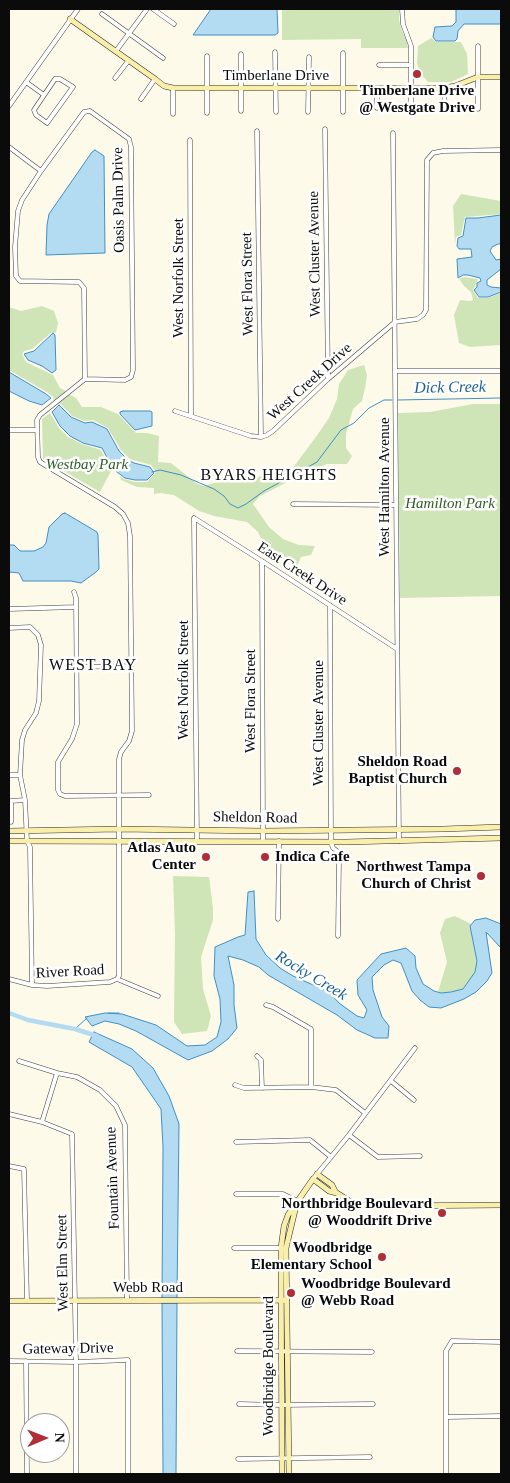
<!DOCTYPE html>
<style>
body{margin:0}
#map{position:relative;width:510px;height:1483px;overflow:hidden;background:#fefaea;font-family:Georgia,serif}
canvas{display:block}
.frame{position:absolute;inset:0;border:10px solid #0b0b0b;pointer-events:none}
.north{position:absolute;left:20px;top:1413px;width:50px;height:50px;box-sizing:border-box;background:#fff;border:1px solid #9d9d9d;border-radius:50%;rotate:89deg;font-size:14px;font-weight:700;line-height:20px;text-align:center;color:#0b0b0b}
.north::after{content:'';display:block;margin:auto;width:18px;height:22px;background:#b02e36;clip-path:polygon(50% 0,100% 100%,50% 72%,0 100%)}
</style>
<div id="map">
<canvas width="510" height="1483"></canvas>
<div class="frame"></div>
<div class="north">N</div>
</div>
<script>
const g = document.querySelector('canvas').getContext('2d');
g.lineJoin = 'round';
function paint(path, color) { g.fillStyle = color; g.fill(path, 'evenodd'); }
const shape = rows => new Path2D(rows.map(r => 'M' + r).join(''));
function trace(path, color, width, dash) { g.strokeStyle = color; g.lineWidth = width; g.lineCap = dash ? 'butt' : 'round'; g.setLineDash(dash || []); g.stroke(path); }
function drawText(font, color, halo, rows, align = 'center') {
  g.font = font + ' Georgia,serif'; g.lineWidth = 5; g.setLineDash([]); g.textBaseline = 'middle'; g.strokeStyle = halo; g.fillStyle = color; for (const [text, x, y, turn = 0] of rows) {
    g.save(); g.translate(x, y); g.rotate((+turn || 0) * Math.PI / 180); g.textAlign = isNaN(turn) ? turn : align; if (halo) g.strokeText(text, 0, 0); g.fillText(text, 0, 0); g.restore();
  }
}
paint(shape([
 [282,9,399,9,399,20,402,31,407,41,408,48,361,48,361,39,282,40],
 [431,38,436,42,461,42,467,54,468,74,451,82,428,82,420,73,417,63,418,46],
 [461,194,501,201,501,214,465,217,461,235,456,237,455,244,453,206],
 [464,277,478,279,473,290,478,298,488,298,501,293,501,345,470,347,459,343,454,315,460,300,470,301,473,300,471,292,464,286,459,279],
 [42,306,54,311,58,323,56,333,52,332,32,349,24,351,22,354,26,362,53,375,60,388,66,391,54,401,53,397,47,392,9,370,9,307,21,311],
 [364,365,367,375,365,388,362,401,353,409,346,434,346,448,352,456,347,464,327,464,309,471,260,496,253,504,269,527,283,539,299,545,315,546,311,555,301,557,297,567,288,561,274,560,268,554,258,532,247,522,214,516,199,511,174,495,160,493,154,494,154,488,137,487,121,480,120,476,124,479,135,482,147,482,156,472,151,465,130,459,121,450,108,428,93,420,85,421,72,416,61,404,57,403,69,394,76,398,82,407,101,407,118,414,136,433,147,433,159,436,158,462,171,463,196,483,203,486,228,479,257,477,268,475,282,468,292,469,318,434,329,418,337,399,339,384,348,370],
 [473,404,501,404,501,596,400,598,398,413,430,412],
 [50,413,59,428,68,437,82,444,101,450,111,471,100,492,43,459,42,419],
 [173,876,209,877,213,908,213,920,201,957,203,989,211,1016,207,1031,182,1034,174,1022,175,934],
 [455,916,471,924,470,926,477,961,475,972,463,989,451,992,441,993,438,992,447,962,440,933,445,919]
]), '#cfe5b7');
const water = shape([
 [211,9,277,9,278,33,275,35,193,35,211,9],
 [456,9,501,9,501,24,464,24,458,31,457,39,455,41,436,41,433,37,435,27,452,26,456,22,456,9],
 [95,150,104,156,105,253,46,255,47,225,49,214,92,152,95,150],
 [501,215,501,244,498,244,492,247,490,251,496,260,501,259,501,269,487,280,487,285,491,287,501,288,501,292,488,297,479,297,474,290,477,287,477,283,481,281,480,278,468,275,463,275,458,278,457,259,472,257,471,249,459,249,457,246,458,238,463,236,466,218,478,218,501,215],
 [53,333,55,335,56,370,52,373,42,366,28,360,24,354,34,351,53,333],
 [9,372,46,394,51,398,42,405,29,401,9,391,9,372],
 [59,405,71,417,85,423,92,422,107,429,119,451,128,460,134,463,150,467,154,473,147,480,135,480,125,478,113,469,102,448,83,443,70,436,60,426,52,412,59,405],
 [123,411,150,411,152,412,152,426,135,430,120,414,120,412,123,411],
 [65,513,97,532,98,535,99,569,96,572,81,583,71,581,23,581,19,573,9,572,9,545,14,545,20,551,34,551,43,547,46,543,49,527,62,514,65,513],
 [254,891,256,939,266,955,280,968,293,976,329,992,339,1003,357,1016,364,1018,367,1010,358,995,357,980,381,954,406,948,415,956,416,968,423,984,434,991,441,993,451,992,463,989,475,972,477,961,470,926,475,920,486,918,501,924,501,948,486,932,492,973,487,981,476,992,464,999,441,1008,429,1007,420,1000,412,991,401,963,393,960,384,965,372,977,373,990,382,1017,389,1026,388,1038,375,1038,357,1030,337,1015,268,975,259,967,243,960,228,956,234,985,234,1005,237,1028,228,1039,212,1051,188,1060,136,1031,119,1024,105,1021,92,1026,85,1017,105,1013,122,1014,156,1025,187,1046,205,1045,217,1037,221,1022,220,999,214,976,215,947,238,937,245,935,248,892,254,891],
 [94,1032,132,1049,153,1068,169,1096,179,1124,177,1299,162,1299,163,1147,161,1109,132,1067,89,1042,94,1032],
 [162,1303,177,1303,176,1474,163,1474,162,1303]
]);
paint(water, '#b3dbf1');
trace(water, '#3f90c3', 1);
trace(shape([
 [398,400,501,398],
 [152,472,160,470,181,475,214,489,224,496,230,504,238,508,246,504,264,491,317,462,341,430,354,423,369,408,384,400,392,400],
 [108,1013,119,1013],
 [75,1029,87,1018]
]), '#3f90c3', 1);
trace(shape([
 [9,1013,28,1020,75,1029,97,1036]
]), '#b3dbf1', 4.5);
const street = shape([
 [153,9,174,24],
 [402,9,403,24,411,46,411,110],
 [102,14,163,58],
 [478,46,478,109],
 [116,51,147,9],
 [275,52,276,112],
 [241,54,241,111],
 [207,56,207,113],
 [379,65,411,65],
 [115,78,129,60],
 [55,79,60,79,73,87,47,123,36,115,34,110,55,79],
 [26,82,44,95],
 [377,88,377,108],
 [444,88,445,109],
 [141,99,155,79],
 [9,106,78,9],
 [90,111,129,139,131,147,133,370,131,377,125,380,85,379,84,288,79,282,20,281,16,276,15,247,18,211,22,200,41,171,84,112,90,111],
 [308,112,309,57],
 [343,112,343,53],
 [173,114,173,88],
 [325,129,328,379],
 [257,131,261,437],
 [393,133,399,841],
 [190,140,191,416],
 [9,147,41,171],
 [395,371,501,371],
 [85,379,40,415,37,420,38,457,40,462,115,507,123,514,128,523,130,536,132,731,129,741,121,752,119,759,119,976,117,979],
 [175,411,251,436,261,437,267,435,273,431,328,379,395,322,417,319,423,315,426,310,427,160,433,153,443,151,501,150],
 [9,430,37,430],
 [293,504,396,505],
 [194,518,197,841],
 [194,518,262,561,397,649],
 [262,561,263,841],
 [74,592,76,598,77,724,72,739,58,762,58,790,60,794,65,796,149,795],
 [330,605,331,842,333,848,337,851,339,858,338,936],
 [9,609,76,607],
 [9,628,30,627,38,635,41,645,39,701,36,713,25,730,22,740,20,775,25,800,27,841,30,847,32,985],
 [77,667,131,666],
 [9,775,20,775],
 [11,822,11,801,25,800],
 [278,919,279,841],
 [9,979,32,985,47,986,110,982,117,979,158,996],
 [266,1005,273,1007,311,1029,311,1087],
 [257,1056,261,1060,262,1088],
 [19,1061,57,1073,77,1077,100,1090,116,1106,125,1125,127,1300],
 [391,1081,414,1100],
 [235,1085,244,1088,311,1087,336,1090,365,1113],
 [9,1114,42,1122,72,1134,76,1362,76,1474],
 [42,1122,57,1073],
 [349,1135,378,1157,420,1156],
 [236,1142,310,1140,331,1157],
 [9,1166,24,1169,27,1301],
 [313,1179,349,1135,415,1048],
 [236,1194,283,1194,297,1201],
 [234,1248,281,1248],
 [237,1351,372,1352],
 [9,1361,76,1362,128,1360,128,1474],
 [26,1361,27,1474],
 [239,1404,281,1405,373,1404],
 [447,1417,501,1416],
 [238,1459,370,1457],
 [446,1474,446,1351,452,1341,501,1342]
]);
const secondary = shape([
 [70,19,155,79,164,86,173,88,444,88,455,86,478,77,501,77],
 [9,831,119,829,263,831,443,829,501,827],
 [9,841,346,842,501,838],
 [317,1174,332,1185,336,1193],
 [9,1301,287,1300],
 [282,1474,281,1248,284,1226,288,1215,313,1179,329,1191,337,1193,351,1202,363,1205,385,1206,501,1205],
 [289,1474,286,1248,297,1202]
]);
trace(street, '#3e3e3e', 5);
trace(secondary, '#2d2d2d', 6);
trace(street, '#fff', 4);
trace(secondary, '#f9efaa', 5);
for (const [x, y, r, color] of [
 [417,74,5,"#b02e36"],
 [457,771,5,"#b02e36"],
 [206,857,5,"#b02e36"],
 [265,857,5,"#b02e36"],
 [481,876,5,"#b02e36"],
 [442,1213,5,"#b02e36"],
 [382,1257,5,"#b02e36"],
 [291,1293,5,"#b02e36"]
]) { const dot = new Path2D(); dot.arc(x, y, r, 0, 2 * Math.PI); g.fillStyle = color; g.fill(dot); trace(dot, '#fff', 2); }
drawText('15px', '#0b0b0b', '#fff', [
 ["Timberlane Drive",276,76],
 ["Oasis Palm Drive",119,200,-91],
 ["West Cluster Avenue",315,254,-91],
 ["West Norfolk Street",179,278,-90],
 ["West Flora Street",248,284,-91],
 ["West Creek Drive",310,382,-42],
 ["West Hamilton Avenue",385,487,-90],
 ["East Creek Drive",302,574,33],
 ["West Norfolk Street",184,680,-90],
 ["West Flora Street",251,701,-90],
 ["West Cluster Avenue",319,723,-90],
 ["Sheldon Road",255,818,1],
 ["River Road",70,972,-3],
 ["Fountain Avenue",113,1178,-92],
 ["West Elm Street",63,1263,-91],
 ["Webb Road",148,1288],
 ["Gateway Drive",68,1349,-1],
 ["Woodbridge Boulevard",269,1366,-90]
]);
drawText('bold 15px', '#0b0b0b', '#fff', [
 ["Timberlane Drive",417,91,"center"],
 ["@ Westgate Drive",417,108,"center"],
 ["Sheldon Road",447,762],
 ["Baptist Church",447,779],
 ["Atlas Auto",196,848],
 ["Center",196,865],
 ["Indica Cafe",275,857,"left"],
 ["Northwest Tampa",471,867],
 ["Church of Christ",471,884],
 ["Northbridge Boulevard",432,1204],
 ["@ Wooddrift Drive",432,1221],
 ["Woodbridge",372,1248],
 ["Elementary School",372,1265],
 ["Woodbridge Boulevard",301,1284,"left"],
 ["@ Webb Road",301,1301,"left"]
], 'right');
drawText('italic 15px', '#2e5d21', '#fff', [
 ["Westbay Park",87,465],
 ["Hamilton Park",450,504]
]);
drawText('italic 16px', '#1e6293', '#fff', [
 ["Dick Creek",450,388,-1],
 ["Rocky Creek",311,976,31]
]);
g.letterSpacing = '1px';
drawText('16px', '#0b0b0b', '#fff', [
 ["BYARS HEIGHTS",269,476],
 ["WEST BAY",93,666]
]);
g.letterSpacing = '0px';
</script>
